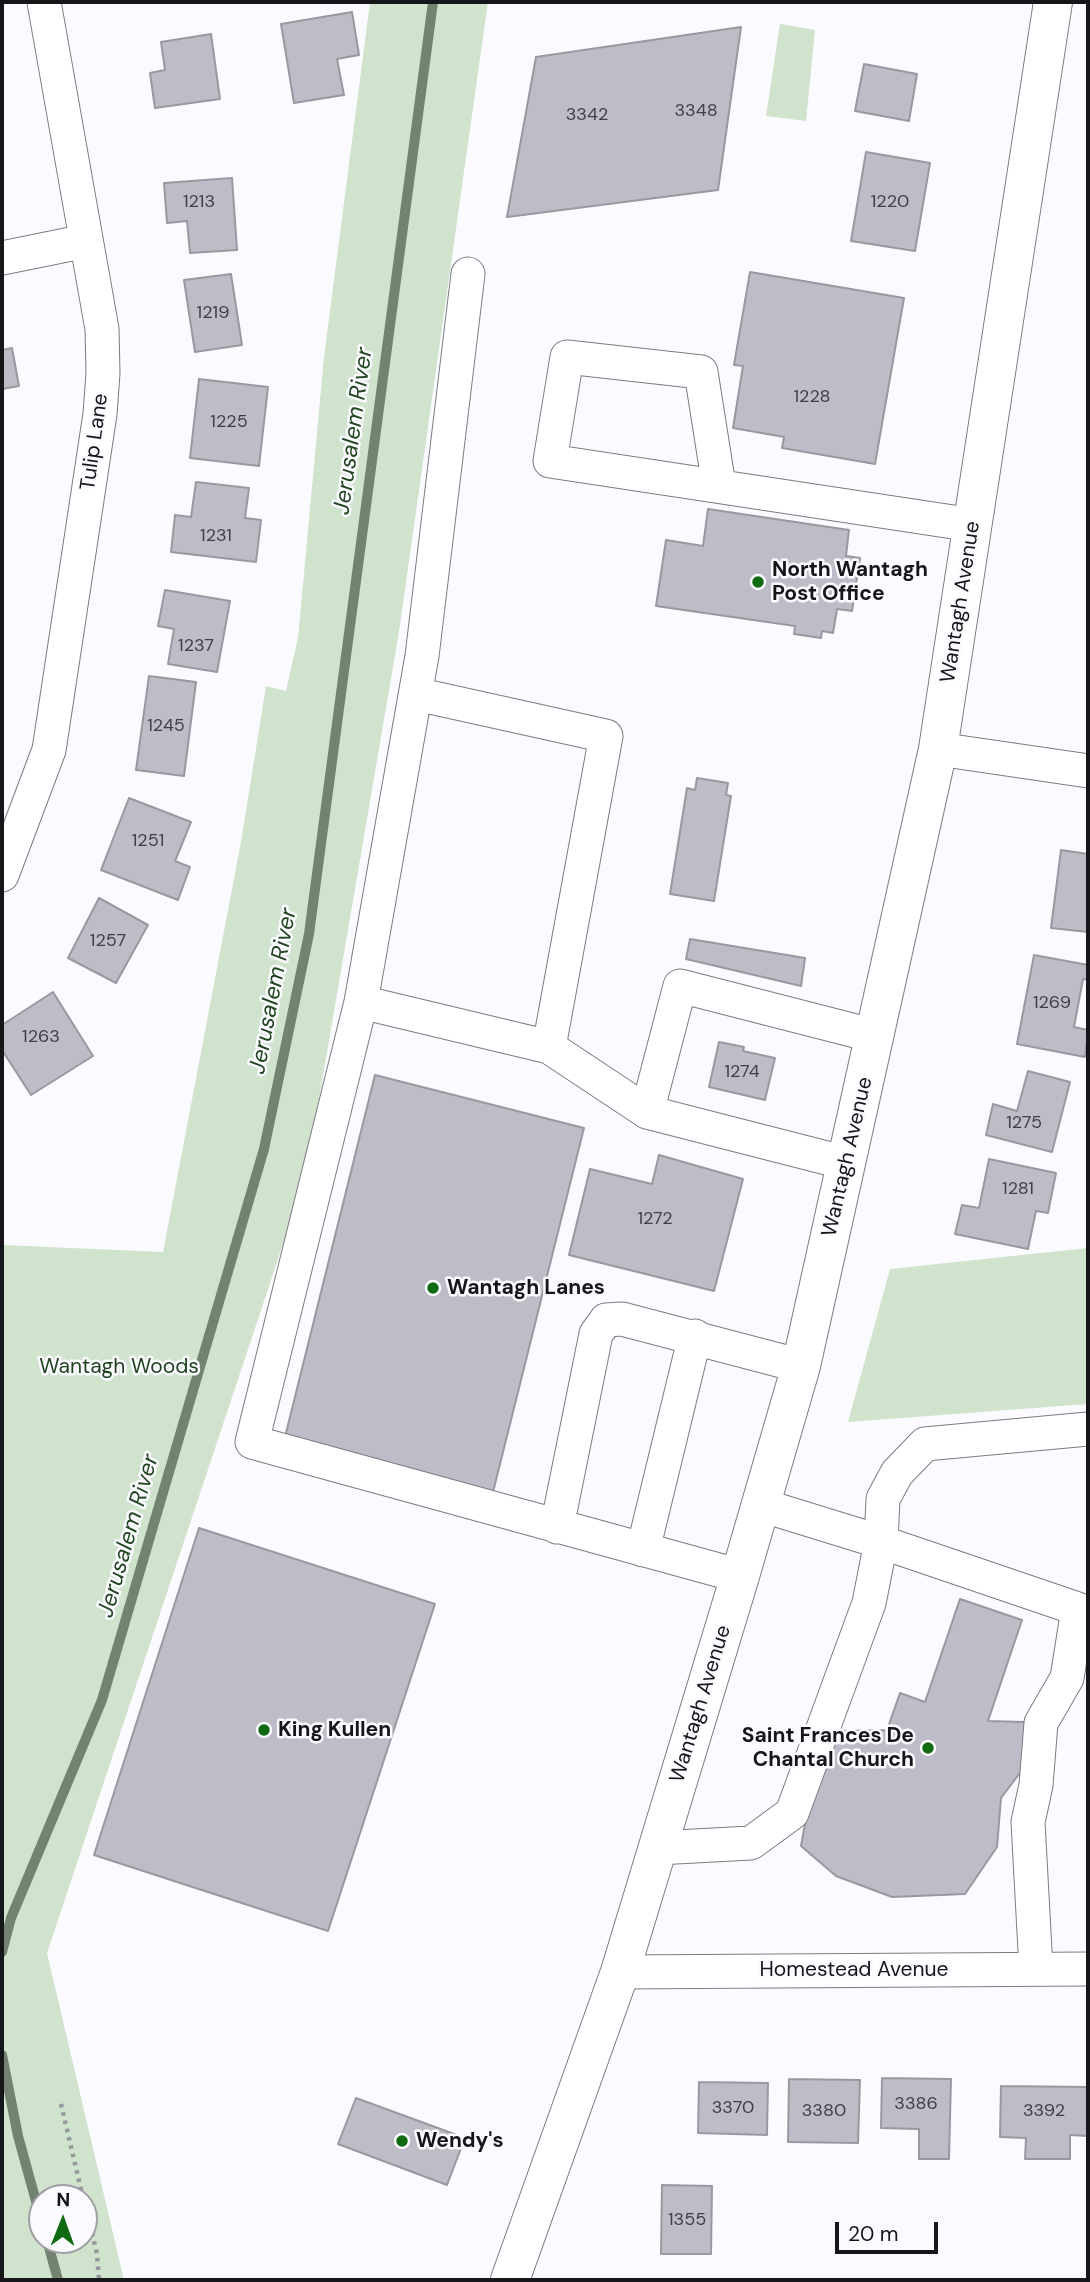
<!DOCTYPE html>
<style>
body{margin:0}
#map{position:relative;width:1090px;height:2282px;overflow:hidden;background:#fbfbff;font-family:"DM Sans",sans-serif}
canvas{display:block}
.frame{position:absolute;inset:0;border:4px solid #161519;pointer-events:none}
.north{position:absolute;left:28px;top:2184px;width:70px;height:70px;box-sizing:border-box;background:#fbfbff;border:2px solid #9f9fa3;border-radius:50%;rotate:1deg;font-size:19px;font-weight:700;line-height:28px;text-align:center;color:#161519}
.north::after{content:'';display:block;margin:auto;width:24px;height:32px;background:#106a12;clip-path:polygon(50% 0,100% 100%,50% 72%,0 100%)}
.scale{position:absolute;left:835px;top:2222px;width:103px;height:32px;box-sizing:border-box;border:4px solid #161519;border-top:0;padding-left:9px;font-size:21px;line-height:24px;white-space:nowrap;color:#161519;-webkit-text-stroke:5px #fbfbff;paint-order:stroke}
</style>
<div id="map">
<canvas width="1090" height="2282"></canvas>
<div class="frame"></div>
<div class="north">N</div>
<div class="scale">20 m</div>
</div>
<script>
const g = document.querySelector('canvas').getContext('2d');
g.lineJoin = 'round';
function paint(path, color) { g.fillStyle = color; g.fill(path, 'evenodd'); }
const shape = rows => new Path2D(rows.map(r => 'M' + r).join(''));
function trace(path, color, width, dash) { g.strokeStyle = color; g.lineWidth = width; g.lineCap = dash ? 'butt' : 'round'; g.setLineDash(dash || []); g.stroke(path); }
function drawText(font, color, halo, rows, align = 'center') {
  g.font = font + ' "DM Sans",sans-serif'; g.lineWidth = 5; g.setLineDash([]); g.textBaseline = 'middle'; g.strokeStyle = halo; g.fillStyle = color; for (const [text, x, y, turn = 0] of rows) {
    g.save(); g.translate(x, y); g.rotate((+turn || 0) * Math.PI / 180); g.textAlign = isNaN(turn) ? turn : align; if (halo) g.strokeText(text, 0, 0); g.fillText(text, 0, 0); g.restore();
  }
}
paint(shape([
 [370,2,488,2,399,632,306,1175,47,1953,124,2280,2,2280,2,1245,163,1252,241,842,266,686,286,691,298,638,324,357],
 [42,2198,84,2198,84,2240,42,2240],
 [780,24,815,30,806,121,766,116],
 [1088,1248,1088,1404,848,1422,890,1269]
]), '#cfe3cd');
trace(shape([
 [2,1952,11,1918,102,1700,264,1149,309,934,433,2],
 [2,2055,18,2136,42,2223],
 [47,2240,58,2280]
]), '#728371', 10);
const building = shape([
 [352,12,359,55,337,59,344,95,294,103,281,24,352,12],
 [741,27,718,190,507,217,536,57,741,27],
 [211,34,220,99,155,108,150,73,165,70,161,42,211,34],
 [864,64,917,74,909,121,855,111,864,64],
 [866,152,930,163,915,251,851,241,866,152],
 [232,178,237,250,190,253,187,221,167,223,164,183,232,178],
 [750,272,904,298,875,464,782,448,784,437,733,428,743,366,734,365,750,272],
 [231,274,242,345,195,352,184,280,231,274],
 [12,348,19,386,2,389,2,350,12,348],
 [199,379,268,387,259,466,190,458,199,379],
 [196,482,249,488,245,518,261,520,256,562,171,552,175,515,191,517,196,482],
 [708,509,849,530,846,556,860,558,852,611,837,609,833,633,822,631,821,638,794,634,795,626,656,606,666,540,703,546,708,509],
 [165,590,230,601,217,672,168,664,174,629,158,626,165,590],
 [149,676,196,682,184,776,136,770,149,676],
 [697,778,728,783,726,795,731,796,714,901,670,894,687,788,695,790,697,778],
 [129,798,191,822,175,861,190,867,178,900,101,870,129,798],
 [1061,850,1088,854,1088,932,1051,928,1061,850],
 [99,898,148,925,116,983,68,958,99,898],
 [690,939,805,958,801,986,686,959,690,939],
 [1034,955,1088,965,1088,980,1083,979,1074,1027,1088,1030,1085,1057,1017,1044,1034,955],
 [53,992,93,1056,31,1095,2,1050,2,1025,53,992],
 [719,1042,744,1047,743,1051,775,1058,765,1100,709,1087,719,1042],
 [1028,1071,1070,1082,1052,1152,986,1135,993,1104,1017,1111,1028,1071],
 [375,1075,584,1128,493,1492,284,1441,375,1075],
 [659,1155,743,1179,714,1291,569,1255,590,1169,652,1184,659,1155],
 [989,1159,1056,1173,1048,1213,1036,1211,1028,1249,955,1234,962,1205,979,1208,989,1159],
 [199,1528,435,1604,328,1931,94,1855,199,1528],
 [960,1599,1022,1620,988,1721,1025,1722,1026,1765,1001,1798,997,1847,965,1894,892,1897,836,1876,801,1846,812,1786,839,1731,887,1730,900,1693,925,1702,960,1599],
 [882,2078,951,2079,949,2159,919,2159,919,2129,881,2128,882,2078],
 [789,2079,860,2080,858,2143,788,2142,789,2079],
 [699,2082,768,2083,767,2135,698,2133,699,2082],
 [1001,2086,1088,2087,1088,2136,1070,2135,1070,2159,1025,2159,1026,2138,1000,2137,1001,2086],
 [356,2098,465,2138,447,2185,338,2144,356,2098],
 [662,2185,712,2186,711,2254,661,2254,662,2185]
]);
paint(building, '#bebdc7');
trace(building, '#9998a1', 2);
const minor = shape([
 [2,258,86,241],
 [468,274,422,656,361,1002,252,1442,740,1576],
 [719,486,701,372,567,357,550,461,973,525],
 [938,749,1088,771],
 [2,875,49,750,100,414,103,373,102,329,44,2],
 [361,1002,549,1047,606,736,416,694],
 [549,1047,647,1112,846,1163],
 [647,1112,680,986,875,1036],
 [761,1505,881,1542,883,1499,897,1473,925,1444,1088,1429],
 [557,1527,596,1334,606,1320,622,1319,801,1366],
 [643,1550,695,1336],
 [657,1848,751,1843,792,1813,869,1603,881,1542,1078,1609,1067,1678,1041,1723,1036,1785,1028,1822,1036,1969],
 [620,1972,1088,1969]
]);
const major = shape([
 [510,2280,620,1972,740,1576,801,1366,938,749,1053,2]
]);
trace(minor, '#7c7a84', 35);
trace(major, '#7c7a84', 40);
trace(shape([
 [61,2104,83,2198],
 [84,2200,97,2254,99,2280]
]), '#98989c', 4.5, [3.5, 5]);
trace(minor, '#fff', 33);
trace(major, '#fff', 38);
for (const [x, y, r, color] of [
 [758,582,7,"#106a12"],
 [433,1288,7,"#106a12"],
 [264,1730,7,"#106a12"],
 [928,1748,7,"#106a12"],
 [402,2141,7,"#106a12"]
]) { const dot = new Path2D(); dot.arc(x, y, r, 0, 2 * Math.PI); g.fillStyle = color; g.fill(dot); trace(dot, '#fbfbff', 2.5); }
drawText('18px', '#403f44', null, [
 ["3348",696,111],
 ["3342",587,115],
 ["1213",199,202],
 ["1220",890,202],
 ["1219",213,313],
 ["1228",812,397],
 ["1225",229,422],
 ["1231",216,536],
 ["1237",196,646],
 ["1245",166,726],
 ["1251",148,841],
 ["1257",108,941],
 ["1269",1052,1003],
 ["1263",41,1037],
 ["1274",742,1072],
 ["1275",1024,1123],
 ["1281",1018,1189],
 ["1272",655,1219],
 ["3386",916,2104],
 ["3370",733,2108],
 ["3380",824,2111],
 ["3392",1044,2111],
 ["1355",687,2220]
]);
drawText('21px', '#161519', '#fbfbff', [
 ["Tulip Lane",95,442,-82],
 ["Wantagh Avenue",961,602,-81],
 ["Wantagh Avenue",848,1157,-77],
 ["Wantagh Avenue",701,1704,-73],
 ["Homestead Avenue",854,1970]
]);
drawText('bold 21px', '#161519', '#fbfbff', [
 ["North Wantagh",772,570],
 ["Post Office",772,594],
 ["Wantagh Lanes",447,1288],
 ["King Kullen",278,1730],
 ["Saint Frances De",914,1736,"right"],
 ["Chantal Church",914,1760,"right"],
 ["Wendy's",416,2141]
], 'left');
drawText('21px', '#1e421c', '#fbfbff', [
 ["Wantagh Woods",119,1367]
]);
drawText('italic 23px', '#214620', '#fbfbff', [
 ["Jerusalem River",354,431,-82],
 ["Jerusalem River",274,991,-79],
 ["Jerusalem River",129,1536,-74]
]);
</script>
